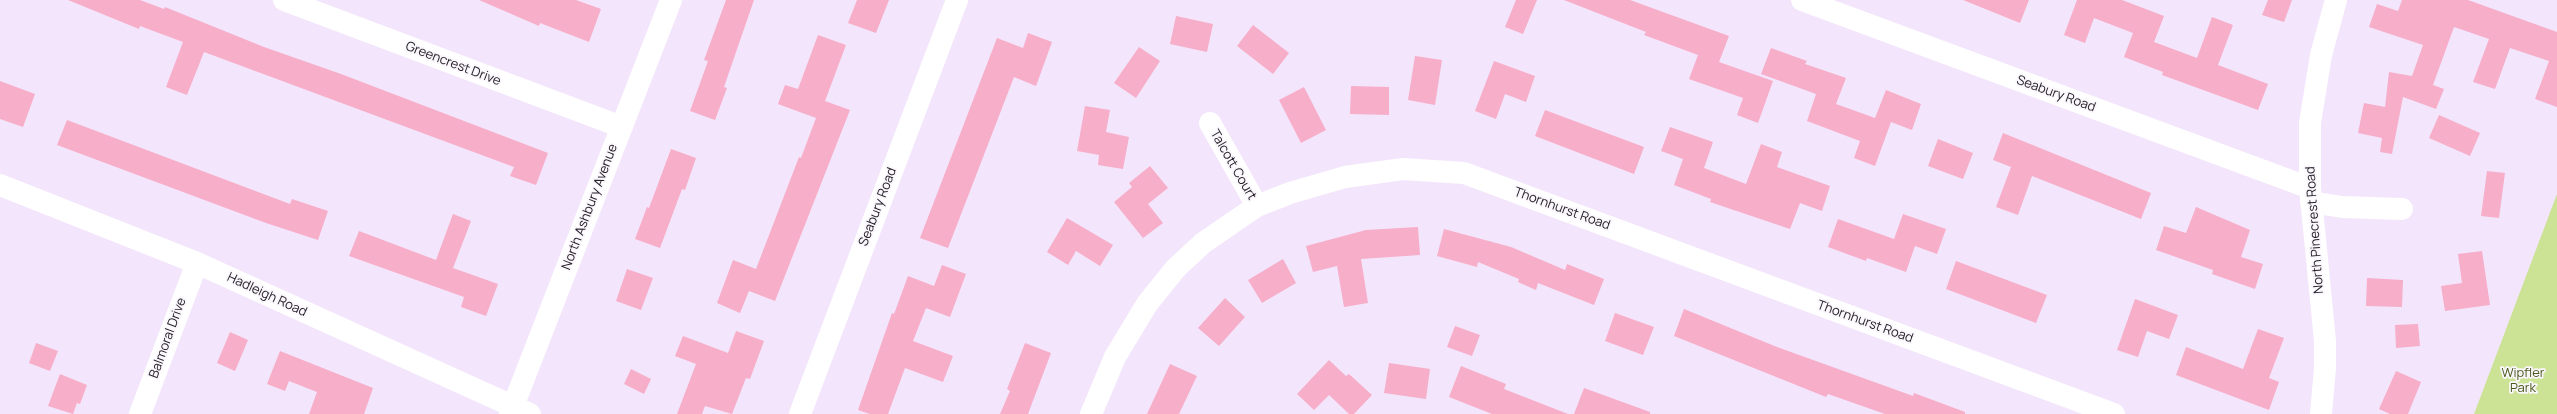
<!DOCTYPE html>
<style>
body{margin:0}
canvas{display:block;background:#f3e5fc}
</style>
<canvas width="2557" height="414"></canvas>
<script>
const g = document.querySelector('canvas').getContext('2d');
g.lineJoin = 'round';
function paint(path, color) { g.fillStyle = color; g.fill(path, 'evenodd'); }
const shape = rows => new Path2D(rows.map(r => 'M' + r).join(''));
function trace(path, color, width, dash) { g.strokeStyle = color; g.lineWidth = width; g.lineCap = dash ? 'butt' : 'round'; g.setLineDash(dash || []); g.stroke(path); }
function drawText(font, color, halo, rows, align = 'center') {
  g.font = font + ' Manrope,sans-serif'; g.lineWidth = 3.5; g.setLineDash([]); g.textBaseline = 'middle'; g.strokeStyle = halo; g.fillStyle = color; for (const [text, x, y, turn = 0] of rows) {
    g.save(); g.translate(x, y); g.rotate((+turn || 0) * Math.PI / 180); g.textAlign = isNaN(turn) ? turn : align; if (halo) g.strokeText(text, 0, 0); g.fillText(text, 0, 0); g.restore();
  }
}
paint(shape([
 [2557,194,2557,414,2474,414]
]), '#cce295');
paint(shape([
 [68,0,140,0,164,9,165,7,264,47,341,74,548,153,536,185,510,176,514,167,204,52,187,95,166,87,183,42,140,26,139,29],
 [479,0,576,0,601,9,589,42,540,23,539,26],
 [726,0,754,0,724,87,727,88,715,120,690,111,708,61,704,60],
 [857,0,889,0,876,33,848,23],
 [1516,0,1537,0,1523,34,1505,27],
 [1564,0,1630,0,1729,36,1719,62,1773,81,1758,123,1737,115,1743,98,1689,79,1698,55,1644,35,1646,32],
 [1963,0,2029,0,2020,23],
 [2077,0,2122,0,2164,16,2154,42,2197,58,2212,17,2233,25,2218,65,2268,84,2258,110,2162,75,2163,72,2124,57,2133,33,2094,18,2085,43,2064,35],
 [2268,0,2292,0,2284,22,2262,15],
 [2402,0,2468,0,2557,32,2557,107,2535,99,2549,61,2510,48,2495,89,2473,82,2489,39,2454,27,2433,85,2444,89,2436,109,2403,97,2392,154,2380,152,2382,138,2358,133,2364,103,2385,107,2389,72,2412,76,2423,45,2369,27,2377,4,2398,11],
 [1176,16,1213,24,1207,52,1170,44],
 [1253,25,1289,53,1273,74,1237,46],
 [1028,33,1052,42,1036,86,1014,77,948,248,920,238,997,38,1023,48],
 [818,35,846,45,825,101,850,110,775,301,749,291,740,313,717,303,733,260,756,269,799,157,801,158,816,118,778,104,785,85,798,89],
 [1139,47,1160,61,1136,98,1114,83],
 [1771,48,1807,61,1805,64,1846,78,1836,104,1875,118,1886,90,1921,104,1912,130,1891,122,1875,166,1854,158,1860,141,1807,121,1816,94,1761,74],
 [1415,56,1442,60,1435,105,1408,100],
 [1494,61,1535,76,1526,102,1505,94,1496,119,1475,111],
 [0,81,35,94,23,127,0,119],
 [1351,86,1389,87,1389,115,1350,114],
 [1304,87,1326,130,1301,143,1279,100],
 [1085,106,1110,110,1106,132,1129,137,1123,169,1098,165,1099,155,1077,151],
 [1545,110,1644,147,1634,174,1535,136],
 [2439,115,2480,133,2470,156,2429,138],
 [67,120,290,204,292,199,328,211,318,240,266,223,57,145],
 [1670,127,1713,142,1704,168,1746,184,1761,144,1782,152,1777,167,1830,186,1822,211,1800,203,1790,229,1710,202,1711,199,1674,185,1683,159,1661,151],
 [2003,133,2151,193,2141,219,2032,176,2018,215,1996,207,2011,167,1993,160],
 [1938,139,1973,153,1963,179,1928,166],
 [671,149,696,158,685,190,682,189,660,248,635,239,647,207,649,208],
 [1150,166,1168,188,1148,204,1163,223,1143,238,1114,202,1132,187,1129,183],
 [2487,171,2505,173,2499,218,2481,216],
 [2196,207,2250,230,2241,257,2263,264,2255,289,2212,274,2213,270,2156,250,2164,226,2186,233],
 [453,214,471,221,453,268,498,284,486,316,461,307,464,297,349,256,359,231,436,260],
 [1903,214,1946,229,1937,254,1915,246,1906,272,1867,258,1866,261,1828,247,1838,219,1894,239],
 [1067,218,1113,245,1100,266,1076,251,1068,265,1047,252],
 [1418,227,1420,255,1361,259,1368,303,1344,307,1337,266,1313,272,1306,246,1366,230],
 [1444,229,1511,247,1565,270,1567,264,1604,279,1594,305,1538,283,1536,290,1518,282,1519,279,1478,262,1477,267,1437,256],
 [2482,251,2490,305,2445,311,2441,286,2462,283,2458,254],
 [1283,259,1296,283,1262,303,1248,280],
 [1956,261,2047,295,2036,323,1946,289],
 [942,265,966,274,950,317,926,308,913,341,953,356,943,382,905,368,888,414,870,414,858,410,892,313,894,314,908,276,934,286],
 [627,269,653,278,641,310,616,301],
 [2367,278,2403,280,2402,307,2366,306],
 [1225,298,1245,317,1219,346,1198,328],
 [2135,299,2178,315,2169,339,2147,331,2138,357,2117,350],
 [1684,309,1777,347,1913,396,1914,393,1965,412,1965,414,1885,414,1828,394,1826,397,1674,336],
 [1615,313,1654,327,1643,355,1605,341],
 [2418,324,2420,346,2396,348,2395,325],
 [1455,326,1480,335,1472,356,1447,347],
 [2258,329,2284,338,2269,378,2279,382,2269,410,2176,375,2186,347,2243,369],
 [736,331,764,341,750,379,746,378,732,414,705,406,702,414,677,414,696,364,675,356,683,336,728,353],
 [230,332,248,340,235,371,217,363],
 [36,343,58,351,50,371,29,363],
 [1025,343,1051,353,1028,414,1000,414,1010,391,1007,389],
 [280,351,373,388,364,414,309,414,317,392,289,381,285,391,267,384],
 [1329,360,1346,376,1349,374,1372,395,1354,414,1349,414,1329,395,1314,410,1297,394],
 [1389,363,1430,369,1426,399,1384,393],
 [1170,364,1197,376,1179,414,1147,414],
 [1461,366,1506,384,1504,389,1568,414,1492,414,1449,397],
 [631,369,651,379,644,394,624,384],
 [2396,371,2421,382,2408,414,2390,414,2379,409],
 [60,374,87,385,80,404,77,403,73,414,48,406],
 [1584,388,1650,412,1650,414,1574,414]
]), '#f7aec9');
trace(shape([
 [284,0,622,127],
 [1802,0,2310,188],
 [1210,123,1257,206],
 [0,185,197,263,530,414],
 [2311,202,2342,207,2402,209],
 [140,414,197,263],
 [510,414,671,0],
 [800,414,957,0],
 [1091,414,1115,357,1147,304,1176,268,1203,243,1257,206,1290,193,1345,177,1403,169,1464,173,2114,414],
 [2321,414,2325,368,2325,341,2310,188,2310,123,2321,55,2336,0]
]), '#fff', 22);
drawText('13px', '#26202a', '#faf7fc', [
 ["Greencrest Drive",453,64,21],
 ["Seabury Road",2056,94,20],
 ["Talcott Court",1233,165,60],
 ["North Ashbury Avenue",590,207,-69],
 ["Seabury Road",878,207,-69],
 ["Thornhurst Road",1562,209,20],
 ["North Pinecrest Road",2315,230,-94],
 ["Hadleigh Road",267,295,25],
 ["Thornhurst Road",1865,322,20],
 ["Balmoral Drive",168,338,-70]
]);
drawText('13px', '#49581b', '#faf7fc', [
 ["Wipfler",2523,373],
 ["Park",2523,388]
]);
</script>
